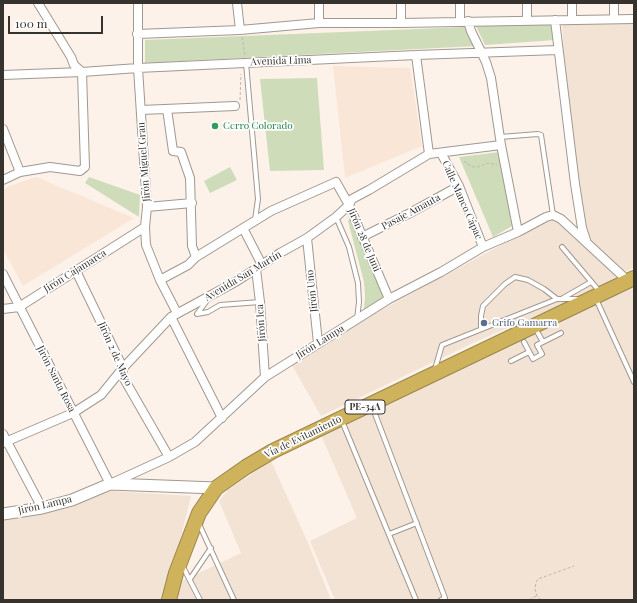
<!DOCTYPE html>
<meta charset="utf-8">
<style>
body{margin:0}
#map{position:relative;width:637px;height:603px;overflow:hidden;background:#fcf2e9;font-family:"Playfair Display",serif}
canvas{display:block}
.frame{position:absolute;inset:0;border:4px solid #36322e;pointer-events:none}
.scale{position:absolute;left:8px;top:16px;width:95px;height:18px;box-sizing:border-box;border:2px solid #36322e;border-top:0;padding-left:5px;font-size:12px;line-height:14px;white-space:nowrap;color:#36322e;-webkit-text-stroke:3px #fff;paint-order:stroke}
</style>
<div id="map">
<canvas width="637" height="603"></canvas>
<div class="frame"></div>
<div class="scale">100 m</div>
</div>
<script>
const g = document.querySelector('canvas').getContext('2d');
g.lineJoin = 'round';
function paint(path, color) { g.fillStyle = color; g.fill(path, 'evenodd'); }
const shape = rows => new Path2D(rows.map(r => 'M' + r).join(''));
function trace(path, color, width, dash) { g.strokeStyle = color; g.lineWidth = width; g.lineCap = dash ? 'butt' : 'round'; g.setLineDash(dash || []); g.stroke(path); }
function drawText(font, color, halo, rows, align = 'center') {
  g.font = font + ' "Playfair Display",serif'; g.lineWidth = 3.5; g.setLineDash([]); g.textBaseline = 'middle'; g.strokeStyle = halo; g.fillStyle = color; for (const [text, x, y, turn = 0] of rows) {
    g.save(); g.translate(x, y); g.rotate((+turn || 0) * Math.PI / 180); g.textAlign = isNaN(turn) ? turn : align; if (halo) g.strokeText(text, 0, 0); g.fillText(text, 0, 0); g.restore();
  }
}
paint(shape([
 [634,20,634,267,585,295,475,342,321,416,289,360,549,219,556,218,579,237,581,214,566,89,562,21],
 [627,284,634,290,634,600,335,600,310,541,357,518,321,435],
 [271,461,309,545,331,600,176,600,180,582,241,553,219,501,228,490],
 [111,491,191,496,165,600,3,600,3,520,54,511]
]), '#f2e3d5');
paint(shape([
 [333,66,410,68,422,146,345,178],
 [36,177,134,218,23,286,3,249,3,190,9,186]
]), '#fae6d6');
paint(shape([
 [552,24,555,40,485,45,476,26],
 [466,27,476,46,145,63,145,40],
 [317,78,324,170,270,171,260,79],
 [500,152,512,226,493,237,459,157],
 [230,167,237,180,210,193,204,181],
 [89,177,140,195,139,217,85,183],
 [352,215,385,298,365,311,364,309,365,296,364,282,348,221]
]), '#cfdcba');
const lane = shape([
 [246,63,258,199,255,220],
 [500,137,538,134,541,135,553,215],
 [336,217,349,247,358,283,359,302,357,319],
 [562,247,600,292],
 [563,298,591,282],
 [208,299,197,314,208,312,220,305,260,302],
 [596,299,634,382],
 [535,328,543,342],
 [481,329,481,316,483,306,505,284,515,277,528,280,544,289,557,299],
 [524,342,533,359,542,354,537,345,561,333],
 [511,361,529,352],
 [435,369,442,345,557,299,579,299],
 [372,406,445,598,441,600],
 [342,421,416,600],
 [199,524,234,600],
 [389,534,417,523],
 [182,565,200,600],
 [190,579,211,548]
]);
const street = shape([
 [138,3,138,68,147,207,145,227,146,245,160,280,177,313],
 [237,3,240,30],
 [319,3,319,23],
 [401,3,401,23],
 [460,3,460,21],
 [527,3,527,20],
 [572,3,572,19],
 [614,19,614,3],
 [555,20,575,184,582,228,586,240],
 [468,21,471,31,486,62,491,78,501,145,518,232],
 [137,34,240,30,319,23,401,23,634,19],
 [416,55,429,154],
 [3,75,82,72,138,68,416,55,558,50],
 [167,109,173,151,181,152,190,178,192,246,196,257],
 [141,110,235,106],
 [3,129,20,172],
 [441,153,459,186,483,247],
 [3,180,20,172,50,167,80,171,85,167,82,72,74,65,71,57,38,3],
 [147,207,192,203],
 [243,228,262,265],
 [362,237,410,213,459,186],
 [307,238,318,343],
 [256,269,260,302,265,377],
 [76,271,123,368,123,377,169,457],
 [3,274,110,484,169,457,195,442,265,377,389,299,441,272,483,247,518,232,546,217,553,215,561,219,628,281],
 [160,280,188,265,196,257,271,211,336,182,349,205,389,299],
 [3,309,19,307,145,227],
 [171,317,222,418],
 [3,434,42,508],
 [3,443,73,413,101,395,123,368,171,317,237,281,280,253,307,238,336,217,349,205,352,199,369,190,429,154,501,145]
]);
const secondary = shape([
 [3,514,42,508,72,500,110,484,216,488]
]);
const highway = shape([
 [169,600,176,573,199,513,216,488,246,467,273,451,634,278]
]);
trace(lane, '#a19890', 6);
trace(street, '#a19890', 10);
trace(secondary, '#a19890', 13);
trace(highway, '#99864c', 16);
trace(shape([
 [242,37,245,55],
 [240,100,241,74],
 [464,161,467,164,473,167,478,167,488,163,497,165],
 [529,600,536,596],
 [541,600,537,596,535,589,536,582,538,579,574,566]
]), '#beb6ae', 1, [3, 2]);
trace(lane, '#fff', 4);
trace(street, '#fff', 8);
trace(secondary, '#fff', 11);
trace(highway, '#cfb35c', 14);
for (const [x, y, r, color] of [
 [215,126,4,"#2e9e5b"],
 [484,323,4,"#5c6f8a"]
]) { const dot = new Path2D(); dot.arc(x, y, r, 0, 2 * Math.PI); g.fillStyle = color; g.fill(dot); trace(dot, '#fff', 1.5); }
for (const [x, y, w] of [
 [365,407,40]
]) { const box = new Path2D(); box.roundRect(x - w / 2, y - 7, w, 14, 3); g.fillStyle = '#fff'; g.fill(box); trace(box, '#36322e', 1); }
drawText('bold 9px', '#36322e', null, [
 ["PE-34A",365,407]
]);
drawText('10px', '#36322e', '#fff', [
 ["Avenida Lima",281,61,-2],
 ["Jirón Miguel Grau",144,162,-94],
 ["Calle Manco Cápac",462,200,66],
 ["Pasaje Amauta",411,212,-28],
 ["Jirón 28 de Juni",364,240,67],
 ["Jirón Cajamarca",75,271,-32],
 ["Avenida San Martín",243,276,-31],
 ["Jirón Uno",312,291,-96],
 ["Jirón Ica",261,323,-94],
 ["Jirón Lampa",320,342,-32],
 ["Jirón 2 de Mayo",115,354,66],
 ["Jirón Santa Rosa",56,379,63],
 ["Vía de Evitamiento",303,437,-26],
 ["Jirón Lampa",45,505,-13]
]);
drawText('10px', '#27864d', '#fff', [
 ["Cerro Colorado",223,126]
], 'left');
drawText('10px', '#4e5e75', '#fff', [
 ["Grifo Gamarra",492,323]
], 'left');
</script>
